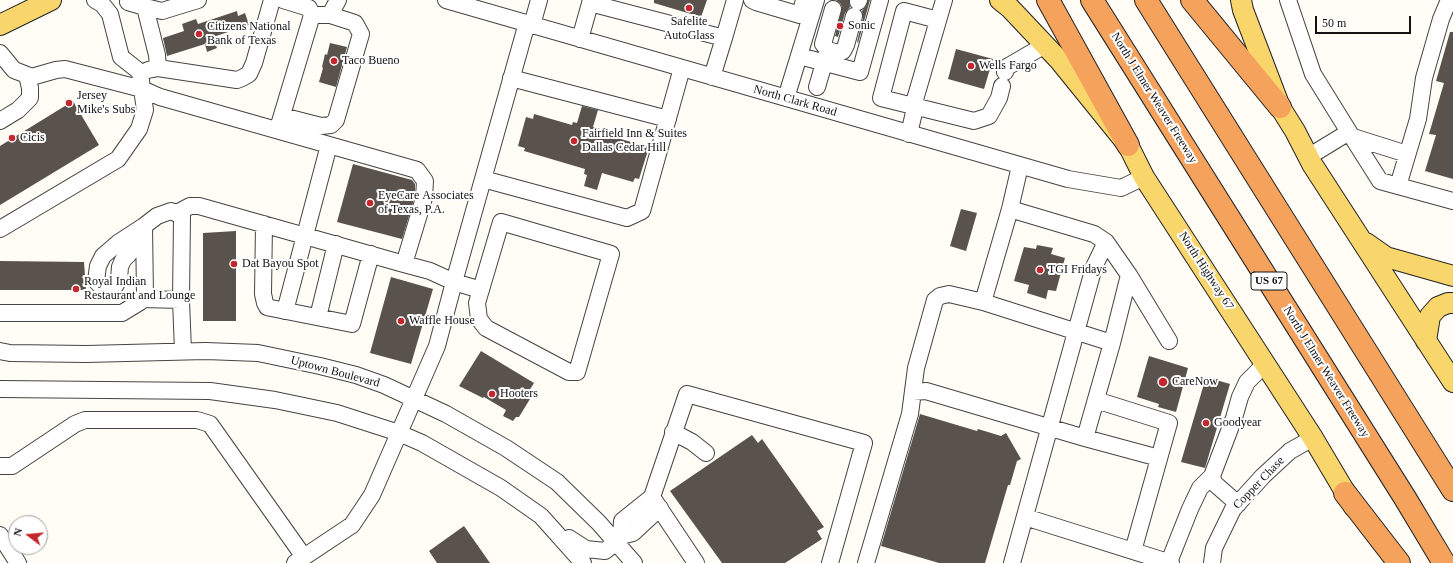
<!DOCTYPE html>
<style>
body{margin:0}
#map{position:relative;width:1453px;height:563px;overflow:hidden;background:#fffdf5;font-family:Georgia,serif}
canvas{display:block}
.north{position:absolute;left:8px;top:515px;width:40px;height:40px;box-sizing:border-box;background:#fff;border:1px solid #a0a0a0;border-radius:50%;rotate:286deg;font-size:11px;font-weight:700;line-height:16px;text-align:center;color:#111}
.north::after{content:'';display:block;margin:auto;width:14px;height:18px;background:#c4262e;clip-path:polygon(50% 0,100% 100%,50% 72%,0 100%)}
.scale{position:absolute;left:1315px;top:16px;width:96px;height:18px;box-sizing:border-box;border:2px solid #111;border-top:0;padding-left:5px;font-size:12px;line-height:14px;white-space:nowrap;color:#111;-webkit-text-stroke:3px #fff;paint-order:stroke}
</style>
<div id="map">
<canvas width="1453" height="563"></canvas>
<div class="north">N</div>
<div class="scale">50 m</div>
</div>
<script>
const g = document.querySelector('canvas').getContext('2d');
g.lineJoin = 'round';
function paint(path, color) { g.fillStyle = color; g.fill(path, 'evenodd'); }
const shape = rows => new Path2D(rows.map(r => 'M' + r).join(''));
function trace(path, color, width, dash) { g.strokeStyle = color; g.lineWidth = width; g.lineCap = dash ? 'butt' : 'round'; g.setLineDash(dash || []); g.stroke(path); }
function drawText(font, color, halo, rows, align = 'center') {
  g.font = font + ' Georgia,serif'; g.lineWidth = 4; g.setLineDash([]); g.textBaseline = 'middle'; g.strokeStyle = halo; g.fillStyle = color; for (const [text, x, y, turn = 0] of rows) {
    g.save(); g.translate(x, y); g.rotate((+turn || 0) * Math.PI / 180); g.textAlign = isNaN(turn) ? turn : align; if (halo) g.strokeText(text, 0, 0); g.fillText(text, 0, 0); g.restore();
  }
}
paint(shape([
 [654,0,707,0,701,17,654,3],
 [836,0,849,0,850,7,845,13,838,37,835,36,842,7,840,3],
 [868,0,870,0,858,43,857,42,863,18,862,11,866,6],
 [237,11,238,16,245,13,249,25,213,37,217,48,207,52,205,44,167,56,163,38,184,31,182,24,196,19,198,24],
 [1450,32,1453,32,1453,179,1425,171,1436,135,1429,134,1444,83,1436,81],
 [330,43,347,47,336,87,319,82,323,68,322,67,325,54,327,55],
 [956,49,993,59,984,89,948,79],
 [73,101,99,145,0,205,0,146],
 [582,106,598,110,593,127,611,132,610,136,649,147,639,179,635,178,633,182,602,173,597,190,584,186,587,175,584,174,585,169,524,151,525,148,518,146,526,117,533,119,534,114,572,125,573,122,577,123],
 [353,164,412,180,415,184,415,196,402,239,337,222],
 [961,209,977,213,966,251,950,246],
 [236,231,236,321,203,321,203,233],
 [1037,245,1053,248,1051,254,1065,258,1056,291,1048,290,1046,299,1027,293,1029,285,1014,281,1024,247,1036,249],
 [0,261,84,262,86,290,0,290],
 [391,277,433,289,411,364,370,353],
 [481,351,534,383,529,391,533,394,519,417,516,417,513,421,503,416,506,410,484,397,483,398,459,386],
 [1149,356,1188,368,1176,412,1158,407,1159,404,1137,397],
 [1206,377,1230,384,1205,468,1181,462],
 [920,414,977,431,978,429,1001,436,1006,433,1021,459,1017,461,1010,485,1008,485,985,563,939,563,881,546],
 [752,435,758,443,762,439,824,527,817,531,822,539,785,563,722,563,670,491],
 [464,526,490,563,437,563,429,551]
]), '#5a524d');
const minor = shape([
 [95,0,102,4,110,14,121,57,140,72,142,89,160,97,329,145],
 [129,0,128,2,145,7,157,55,158,68,148,70],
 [283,0,309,8,312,15],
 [446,0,1068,179,1121,188,1144,177],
 [752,0,756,2,800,15,804,0],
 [1288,0,1313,74,1349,132],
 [858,2,859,0],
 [590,3,724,38,735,0],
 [145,7,162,11,198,0],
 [833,9,823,44,828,50,838,53,843,51,846,45,854,16],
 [938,20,904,11,881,98,974,121,989,116,999,98,1002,86],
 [532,25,539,0],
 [580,39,591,0],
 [0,53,14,70,27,75,30,88,30,98,18,110,0,121],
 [799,56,860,72,880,0],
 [158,68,237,80,242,78,249,74,254,63,272,0],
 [1005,72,1007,67,1045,45],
 [712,77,724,38],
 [511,78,668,119],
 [817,87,827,53],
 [786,98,816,0],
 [282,116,321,126,331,125,336,120,361,34,355,23,330,15],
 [279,125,312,15,330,15,338,0],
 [909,134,915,108,914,103,944,0],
 [1353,137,1407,154],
 [1308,157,1349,132,1380,181,1453,201],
 [483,179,627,218,642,211,682,68],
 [1398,186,1418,119,1424,78,1441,19,1449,0],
 [1010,209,1094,234,1106,242,1129,275,1169,341],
 [177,213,190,206,199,206,404,264,430,271,454,282,437,346,372,495,352,525,295,563],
 [501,222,611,254,577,372,569,372,486,328,479,319,477,303,501,222],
 [264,224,263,294,265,303,267,307,271,308,352,324,371,254],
 [144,226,129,254,123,260,120,267,119,279,115,286,108,288,101,286,96,281,98,266,103,256,118,243,144,226],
 [0,229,118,159,139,129,145,110,142,89,65,69,56,70,28,78],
 [481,290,454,282,527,23],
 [181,300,183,351],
 [983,302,1010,209,1020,166],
 [285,311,329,145,417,170,425,181,424,198,404,264],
 [0,313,122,313,140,302,145,296,144,226,157,216,171,211,182,216,181,300,142,299],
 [318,317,336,244],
 [0,351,10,353,86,354,206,351,258,353,320,366,356,375,384,385,414,399,446,414,506,448,557,482,599,523,634,563],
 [0,389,210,391,275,400,337,413,399,433,422,443,501,488,541,516,583,563],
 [913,392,926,391,1085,438,1159,458],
 [1096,400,1169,423,1133,551],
 [673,432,692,442,706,453],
 [1085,438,1112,343,1129,275],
 [0,466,12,466,75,424,85,420,197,420,210,424,304,557],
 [654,500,696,563],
 [1238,504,1214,483,1212,476,1234,418,1240,397,1247,382,1265,364],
 [660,508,633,533,621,536,622,521,652,497,687,394,864,443,830,563],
 [1025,517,1171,563],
 [0,535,18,563],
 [569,538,586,549,605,551,616,542,621,536],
 [1169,562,1190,509,1200,488,1212,476],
 [866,563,910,414,916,368,935,300,940,296,949,294,983,302,1112,343],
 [1012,563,1094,267,1106,242],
 [1212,563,1214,548,1233,509,1263,476,1290,451,1313,438]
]);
const major = shape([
 [1000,0,1010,8,1060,61,1128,145,1144,177,1313,438,1354,507],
 [1241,0,1243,10,1280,107,1295,131,1312,164,1453,382],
 [0,25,51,0],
 [1366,243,1386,257,1453,276],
 [1426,341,1430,316,1438,307,1448,303,1453,303]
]);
const highway = shape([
 [1048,0,1128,145],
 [1092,0,1405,498,1444,563],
 [1146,0,1453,490],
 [1192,0,1280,107],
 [1345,493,1399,563]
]);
trace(minor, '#444', 18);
trace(major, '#222', 22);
trace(highway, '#222', 24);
trace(minor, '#fff', 16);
trace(major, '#f9d66b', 20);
trace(highway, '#f5a25d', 22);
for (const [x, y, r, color] of [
 [689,8,4,"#c4262e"],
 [840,26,4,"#c4262e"],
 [199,34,4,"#c4262e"],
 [334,61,4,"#c4262e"],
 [971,66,4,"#c4262e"],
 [69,103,4,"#c4262e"],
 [12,138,4,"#c4262e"],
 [574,141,4,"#c4262e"],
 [370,203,4,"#c4262e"],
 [234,264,4,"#c4262e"],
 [1040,270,4,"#c4262e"],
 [76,289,4,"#c4262e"],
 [401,321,4,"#c4262e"],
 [1163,382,5,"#c4262e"],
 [492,394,4,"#c4262e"],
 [1206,423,4,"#c4262e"]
]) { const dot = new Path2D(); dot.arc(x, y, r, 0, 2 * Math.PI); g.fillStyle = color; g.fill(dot); trace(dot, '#fff', 1.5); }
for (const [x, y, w] of [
 [1269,281,36]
]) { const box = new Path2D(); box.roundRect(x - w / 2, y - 9, w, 18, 3); g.fillStyle = '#fff'; g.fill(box); trace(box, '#111', 1); }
drawText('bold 11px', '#111', null, [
 ["US 67",1269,281]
]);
drawText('12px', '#111', '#fff', [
 ["Safelite",689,22,"center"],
 ["AutoGlass",689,36,"center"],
 ["Sonic",848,26],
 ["Citizens National",207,27],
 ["Bank of Texas",207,41],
 ["Taco Bueno",342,61],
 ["Wells Fargo",979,66],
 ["Jersey",77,96],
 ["Mike's Subs",77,110],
 ["Fairfield Inn & Suites",582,134],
 ["Dallas Cedar Hill",582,148],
 ["Cicis",20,138],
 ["EyeCare Associates",378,196],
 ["of Texas, P.A.",378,210],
 ["Dat Bayou Spot",242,264],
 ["TGI Fridays",1048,270],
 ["Royal Indian",84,282],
 ["Restaurant and Lounge",84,296],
 ["Waffle House",409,321],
 ["CareNow",1172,382],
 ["Hooters",500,394],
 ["Goodyear",1214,423]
], 'left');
drawText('12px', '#111', '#fff', [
 ["North J Elmer Weaver Freeway",1154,98,58],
 ["North Clark Road",795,101,16],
 ["North Highway 67",1206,271,57],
 ["Uptown Boulevard",335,372,15],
 ["North J Elmer Weaver Freeway",1326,372,58],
 ["Copper Chase",1259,483,-46]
]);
</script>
